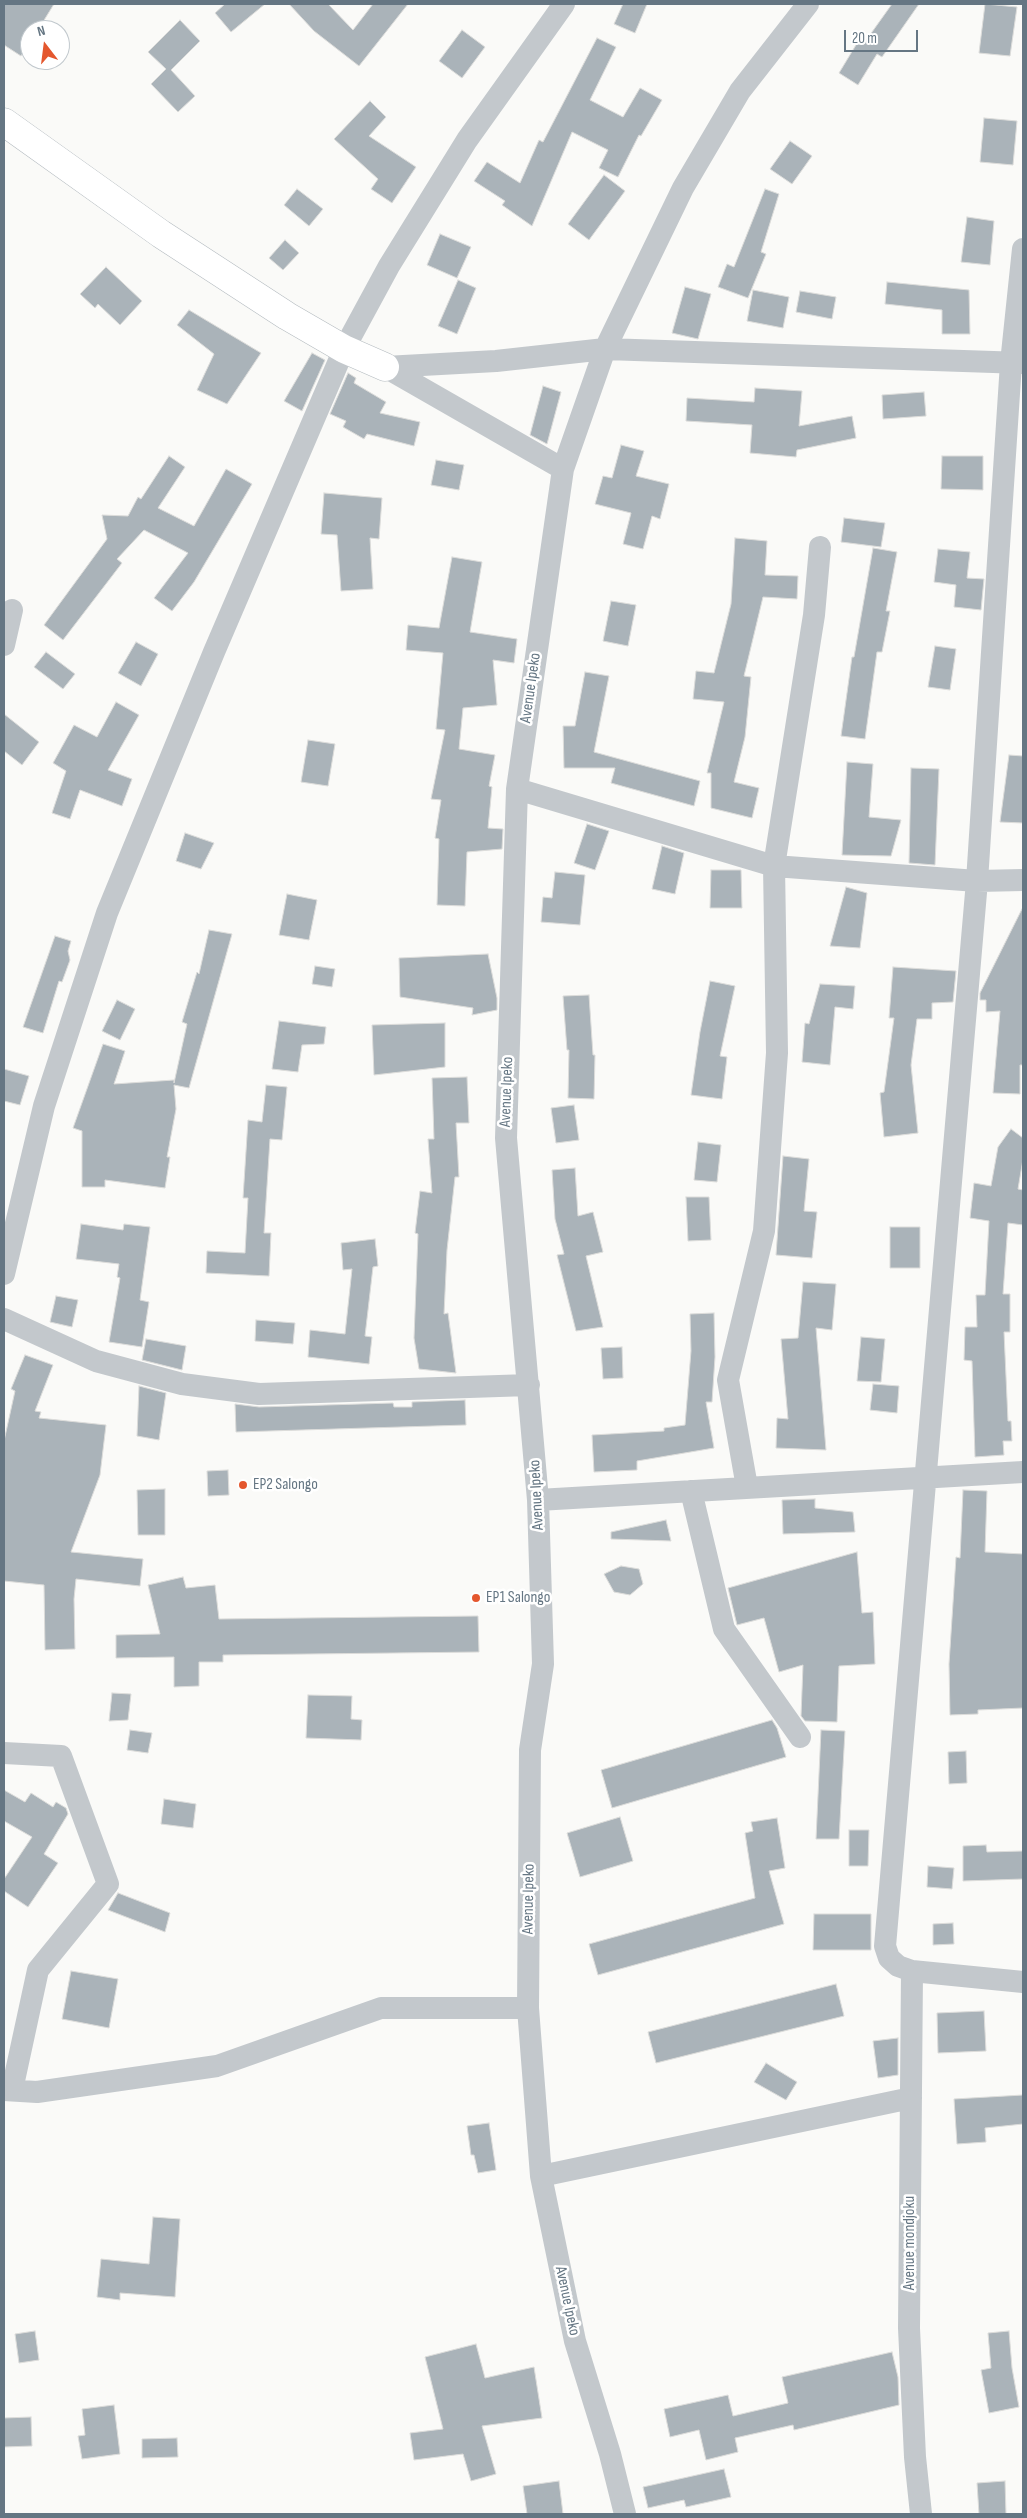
<!DOCTYPE html>
<style>
body{margin:0}
#map{position:relative;width:1027px;height:2518px;overflow:hidden;background:#fafaf8;font-family:"Sofia Sans Condensed",sans-serif}
canvas{display:block}
.frame{position:absolute;inset:0;border:5px solid #657683;pointer-events:none}
.north{position:absolute;left:20px;top:20px;width:50px;height:50px;box-sizing:border-box;background:#fff;border:1px solid #c1c8cd;border-radius:50%;rotate:345deg;font-size:14px;font-weight:700;line-height:20px;text-align:center;color:#657683}
.north::after{content:'';display:block;margin:auto;width:18px;height:22px;background:#e4572e;clip-path:polygon(50% 0,100% 100%,50% 72%,0 100%)}
.scale{position:absolute;left:844px;top:30px;width:74px;height:22px;box-sizing:border-box;border:2px solid #657683;border-top:0;padding-left:6px;font-size:15px;line-height:18px;white-space:nowrap;color:#657683;-webkit-text-stroke:4px #fff;paint-order:stroke}
</style>
<div id="map">
<canvas width="1027" height="2518"></canvas>
<div class="frame"></div>
<div class="north">N</div>
<div class="scale">20 m</div>
</div>
<script>
const g = document.querySelector('canvas').getContext('2d');
g.lineJoin = 'round';
function paint(path, color) { g.fillStyle = color; g.fill(path, 'evenodd'); }
const shape = rows => new Path2D(rows.map(r => 'M' + r).join(''));
function trace(path, color, width, dash) { g.strokeStyle = color; g.lineWidth = width; g.lineCap = dash ? 'butt' : 'round'; g.setLineDash(dash || []); g.stroke(path); }
function drawText(font, color, halo, rows, align = 'center') {
  g.font = font + ' "Sofia Sans Condensed",sans-serif'; g.lineWidth = 5; g.setLineDash([]); g.textBaseline = 'middle'; g.strokeStyle = halo; g.fillStyle = color; for (const [text, x, y, turn = 0] of rows) {
    g.save(); g.translate(x, y); g.rotate((+turn || 0) * Math.PI / 180); g.textAlign = isNaN(turn) ? turn : align; if (halo) g.strokeText(text, 0, 0); g.fillText(text, 0, 0); g.restore();
  }
}
const building = shape([
 [4,4,54,4,38,30,30,30,30,42,21,56,4,45,4,4],
 [225,4,265,4,231,32,215,13,225,4],
 [289,4,328,4,353,30,373,4,408,4,359,66,314,31,289,4],
 [623,4,647,4,635,33,614,24,623,4],
 [892,4,919,4,882,57,877,54,858,85,839,73,862,35,867,39,892,4],
 [985,4,1017,7,1010,56,979,53,985,4],
 [180,20,200,41,171,70,195,96,178,112,151,84,166,69,148,52,180,20],
 [462,30,485,47,462,78,439,61,462,30],
 [597,38,616,47,590,100,623,117,640,88,662,100,641,136,639,135,618,177,599,168,608,150,572,132,532,226,502,205,505,201,474,181,487,162,520,183,539,140,543,142,597,38],
 [370,101,386,117,369,136,416,167,392,203,371,189,378,179,334,139,370,101],
 [984,118,1017,121,1013,165,980,162,984,118],
 [790,141,812,156,792,184,770,169,790,141],
 [604,175,625,191,589,240,568,224,604,175],
 [297,189,323,209,309,226,284,205,297,189],
 [765,189,779,194,761,252,766,254,748,298,718,287,727,264,734,267,765,189],
 [967,217,994,221,990,265,961,262,967,217],
 [440,234,471,247,457,278,427,265,440,234],
 [285,240,299,253,283,270,269,258,285,240],
 [106,267,142,301,120,325,98,304,95,308,80,294,106,267],
 [458,280,476,288,457,334,438,326,458,280],
 [887,282,969,290,970,334,942,334,942,310,885,304,887,282],
 [685,287,711,294,698,339,672,333,685,287],
 [753,290,789,297,783,328,747,321,753,290],
 [800,291,836,297,832,319,796,312,800,291],
 [189,310,261,353,227,404,197,390,214,354,177,325,189,310],
 [312,353,325,360,302,411,284,401,312,353],
 [348,373,356,378,354,383,386,402,380,413,420,422,414,446,367,434,364,439,343,427,346,421,330,414,348,373],
 [543,386,561,392,547,444,530,435,543,386],
 [755,388,802,391,799,426,852,416,856,438,797,450,796,457,750,453,752,425,686,421,687,398,754,402,755,388],
 [924,392,926,416,883,419,882,395,924,392],
 [621,445,644,451,636,476,669,484,660,519,652,516,643,549,623,544,631,513,595,504,603,476,612,478,621,445],
 [169,456,185,467,158,508,194,526,226,469,252,484,194,582,172,611,154,598,188,553,144,530,117,559,122,563,63,640,44,625,107,539,102,515,128,516,138,497,141,499,169,456],
 [942,456,983,456,983,490,941,489,942,456],
 [436,460,464,465,459,490,431,485,436,460],
 [324,493,382,498,379,539,370,538,373,589,341,591,337,535,321,534,324,493],
 [844,518,885,523,881,547,841,542,844,518],
 [735,538,767,541,765,575,798,576,797,599,763,597,744,676,751,677,745,737,734,782,759,788,752,818,711,808,711,773,707,773,724,702,693,699,696,671,714,673,731,604,735,538],
 [873,548,897,552,886,611,890,611,882,652,877,652,865,739,841,736,852,657,854,657,873,548],
 [938,549,970,552,967,578,984,579,981,610,954,607,956,585,934,582,938,549],
 [452,557,482,562,470,632,517,639,514,663,493,660,497,705,463,708,459,749,495,755,489,786,492,787,488,828,503,829,502,849,467,852,465,906,437,905,439,839,435,838,441,800,431,799,445,730,436,729,443,653,406,650,408,625,439,628,452,557],
 [611,601,636,605,628,646,603,641,611,601],
 [136,642,158,654,141,686,118,673,136,642],
 [935,646,956,649,950,690,928,687,935,646],
 [46,652,75,674,63,689,34,667,46,652],
 [585,672,609,676,594,752,700,781,694,806,611,783,615,768,564,768,563,726,575,726,585,672],
 [116,702,139,715,108,770,132,779,122,806,80,790,70,819,52,813,66,771,53,763,74,725,97,737,116,702],
 [4,714,39,742,22,765,4,751,4,714],
 [308,740,335,744,328,786,301,782,308,740],
 [1009,755,1023,756,1023,823,1000,822,1009,755],
 [847,762,873,764,869,817,901,820,891,856,842,855,847,762],
 [911,768,939,769,935,865,909,863,911,768],
 [587,824,609,831,595,870,574,863,587,824],
 [185,833,214,843,201,869,176,861,185,833],
 [662,846,684,853,675,894,652,889,662,846],
 [711,870,741,870,742,908,710,908,711,870],
 [555,872,585,875,580,925,541,922,543,897,552,898,555,872],
 [846,887,867,893,860,948,830,946,846,887],
 [287,894,317,900,309,940,279,935,287,894],
 [1023,907,1023,1065,1020,1065,1020,1094,993,1093,1000,1011,986,1012,986,1000,980,1000,980,993,1023,907],
 [209,930,232,934,189,1088,174,1085,176,1109,167,1157,170,1157,165,1188,105,1180,105,1187,82,1187,82,1131,73,1128,103,1044,125,1051,114,1084,174,1080,174,1083,187,1024,182,1022,197,972,199,974,209,930],
 [55,936,71,941,68,951,70,960,62,982,59,981,43,1033,23,1027,55,936],
 [488,954,497,998,497,1010,472,1015,473,1008,400,997,399,958,488,954],
 [315,966,335,969,332,987,312,984,315,966],
 [893,967,956,971,953,1002,932,1003,932,1019,917,1019,911,1065,918,1133,884,1137,880,1093,884,1092,894,1018,889,1018,893,967],
 [710,981,735,986,720,1056,727,1057,722,1099,691,1095,700,1032,710,981],
 [820,984,855,986,853,1009,835,1007,830,1065,802,1062,805,1023,809,1024,820,984],
 [589,995,593,1055,595,1055,594,1099,568,1098,569,1050,567,1050,563,996,589,995],
 [117,1000,135,1009,120,1040,102,1031,117,1000],
 [279,1021,326,1027,324,1044,302,1045,298,1072,272,1069,279,1021],
 [445,1023,445,1067,374,1075,372,1025,445,1023],
 [4,1069,29,1076,20,1105,4,1101,4,1069],
 [467,1077,469,1123,456,1123,459,1177,455,1177,447,1250,444,1314,448,1313,456,1373,419,1369,414,1338,418,1234,415,1233,420,1191,432,1193,428,1139,434,1139,432,1078,467,1077],
 [266,1085,287,1087,282,1140,270,1139,264,1233,271,1233,269,1276,206,1273,207,1251,245,1253,248,1198,243,1198,248,1120,262,1122,266,1085],
 [574,1105,579,1140,556,1143,551,1108,574,1105],
 [1011,1129,1023,1138,1023,1159,1018,1189,1023,1190,1023,1225,1008,1223,1003,1294,1010,1294,1010,1332,1004,1332,1008,1421,1011,1421,1012,1441,1003,1441,1004,1455,975,1457,972,1361,964,1360,965,1327,977,1327,976,1295,985,1295,989,1221,970,1218,974,1183,991,1186,998,1147,1011,1129],
 [698,1142,721,1145,717,1182,694,1180,698,1142],
 [783,1156,809,1159,804,1211,817,1212,812,1258,776,1255,783,1156],
 [575,1168,578,1216,593,1212,603,1252,586,1256,603,1327,576,1331,557,1255,564,1254,555,1219,552,1170,575,1168],
 [686,1197,709,1197,711,1240,688,1241,686,1197],
 [81,1224,123,1230,124,1224,150,1227,140,1300,149,1302,142,1347,109,1342,120,1278,117,1277,119,1264,76,1259,81,1224],
 [890,1227,920,1227,920,1268,890,1268,890,1227],
 [375,1239,378,1266,373,1267,365,1336,372,1337,369,1364,308,1357,310,1330,345,1334,352,1269,343,1270,341,1243,375,1239],
 [803,1282,836,1284,832,1330,816,1328,826,1450,776,1448,777,1418,788,1419,781,1339,798,1338,803,1282],
 [56,1296,78,1300,72,1327,50,1322,56,1296],
 [714,1313,715,1357,712,1402,706,1402,714,1448,637,1461,637,1470,594,1472,592,1435,664,1431,664,1428,685,1425,691,1351,690,1314,714,1313],
 [256,1320,295,1323,293,1344,255,1341,256,1320],
 [861,1337,885,1339,881,1382,857,1381,861,1337],
 [146,1339,186,1346,182,1370,142,1360,146,1339],
 [622,1347,623,1378,603,1379,601,1348,622,1347],
 [25,1355,53,1365,35,1411,41,1412,39,1418,106,1425,100,1475,71,1552,143,1559,140,1586,76,1579,74,1599,75,1649,45,1650,44,1585,4,1581,4,1441,15,1391,11,1389,25,1355],
 [873,1384,899,1386,897,1413,870,1410,873,1384],
 [139,1386,166,1393,159,1440,137,1436,139,1386],
 [465,1400,466,1425,236,1432,235,1404,259,1407,393,1403,394,1407,412,1407,412,1402,465,1400],
 [228,1470,229,1495,208,1496,207,1471,228,1470],
 [165,1489,165,1535,138,1535,137,1490,165,1489],
 [963,1490,987,1491,985,1552,1023,1554,1023,1708,978,1710,978,1714,950,1715,949,1664,956,1557,960,1558,963,1490],
 [815,1499,815,1508,853,1512,855,1532,783,1534,782,1500,815,1499],
 [666,1520,671,1541,611,1539,611,1532,666,1520],
 [857,1552,862,1613,873,1612,875,1664,839,1666,837,1722,805,1721,801,1716,803,1665,779,1672,764,1618,737,1625,728,1588,857,1552],
 [621,1566,639,1569,643,1584,630,1595,614,1592,604,1574,621,1566],
 [183,1577,186,1588,215,1585,219,1619,478,1616,479,1652,223,1655,223,1662,199,1662,199,1686,174,1687,174,1657,116,1658,116,1635,160,1634,148,1585,183,1577],
 [112,1693,131,1694,128,1720,109,1721,112,1693],
 [308,1695,352,1696,351,1719,362,1720,361,1740,306,1738,308,1695],
 [772,1720,777,1728,786,1757,612,1808,601,1770,772,1720],
 [130,1730,152,1733,148,1753,127,1750,130,1730],
 [821,1730,845,1731,839,1839,816,1839,821,1730],
 [966,1751,967,1783,949,1784,948,1752,966,1751],
 [4,1790,25,1802,31,1793,53,1807,56,1802,66,1808,68,1814,44,1854,58,1863,28,1907,4,1891,4,1879,32,1837,4,1821,4,1790],
 [164,1799,196,1804,193,1828,161,1824,164,1799],
 [620,1817,633,1861,580,1877,567,1833,620,1817],
 [777,1818,785,1868,769,1871,784,1924,598,1975,589,1944,755,1898,745,1833,753,1831,751,1822,777,1818],
 [849,1830,869,1830,868,1866,849,1866,849,1830],
 [986,1845,987,1852,1023,1851,1023,1879,963,1881,963,1846,986,1845],
 [928,1866,954,1868,952,1889,927,1887,928,1866],
 [118,1893,170,1913,165,1932,108,1910,118,1893],
 [814,1914,871,1914,871,1950,813,1950,814,1914],
 [953,1923,954,1944,933,1945,933,1924,953,1923],
 [71,1971,118,1979,109,2028,62,2019,71,1971],
 [836,1984,844,2016,656,2063,648,2032,836,1984],
 [984,2011,986,2051,938,2053,937,2013,984,2011],
 [898,2038,898,2075,878,2078,873,2041,898,2038],
 [766,2063,797,2082,786,2100,754,2082,766,2063],
 [1023,2095,1023,2124,985,2128,986,2142,957,2144,954,2099,1023,2095],
 [489,2123,496,2170,478,2173,474,2155,471,2155,467,2126,489,2123],
 [153,2217,180,2219,175,2297,120,2293,120,2300,97,2297,101,2259,149,2264,153,2217],
 [35,2331,39,2360,19,2363,15,2334,35,2331],
 [1009,2331,1012,2368,1019,2407,989,2413,981,2370,991,2368,988,2333,1009,2331],
 [476,2344,485,2378,534,2367,542,2418,482,2426,496,2474,471,2481,463,2454,414,2460,410,2433,443,2429,425,2357,476,2344],
 [892,2352,898,2377,899,2405,794,2430,793,2425,735,2438,738,2452,706,2460,699,2430,670,2437,664,2409,728,2395,733,2416,788,2403,782,2377,892,2352],
 [114,2405,120,2454,82,2459,78,2436,85,2435,82,2409,114,2405],
 [31,2417,32,2446,4,2447,4,2418,31,2417],
 [177,2438,178,2457,142,2458,142,2439,177,2438],
 [724,2469,731,2497,686,2507,684,2500,648,2508,643,2487,724,2469],
 [559,2481,563,2514,527,2514,523,2486,559,2481],
 [1005,2481,1006,2514,979,2514,977,2483,1005,2481]
]);
paint(building, '#aab3b9');
trace(building, '#dcdcda', 1);
const secondary = shape([
 [4,122,161,234,287,316,344,349,385,367]
]);
trace(secondary, '#b3babf', 29);
trace(shape([
 [1023,249,1011,363,977,881,885,1946,889,1958,898,1966,912,1971,1023,1982],
 [385,367,496,361,605,349,1023,363],
 [385,367,563,469],
 [4,645,12,610],
 [517,789,774,866,977,881,1023,880],
 [4,1274,44,1106,107,913,214,652,344,349,389,266,467,140,564,4],
 [4,1319,96,1361,182,1384,259,1394,529,1385],
 [747,1487,728,1380,764,1231,777,1053,774,866,814,615,820,547],
 [691,1491,724,1629,800,1737],
 [538,1500,1023,1472],
 [4,1753,61,1756,108,1884,38,1970,12,2090],
 [912,1971,909,2328,915,2457,921,2514],
 [4,2090,37,2092,217,2066,381,2008,528,2008],
 [541,2176,911,2098],
 [625,2514,610,2454,575,2341,541,2176,528,2008,530,1750,543,1664,538,1500,506,1138,517,789,563,469,605,349,683,188,740,91,808,4]
]), '#c3c8cc', 22);
trace(secondary, '#fff', 28);
for (const [x, y, r, color] of [
 [243,1485,5,"#e4572e"],
 [476,1598,5,"#e4572e"]
]) { const dot = new Path2D(); dot.arc(x, y, r, 0, 2 * Math.PI); g.fillStyle = color; g.fill(dot); trace(dot, '#fff', 2); }
drawText('16px', '#657683', '#fff', [
 ["Avenue Ipeko",531,688,-82],
 ["Avenue Ipeko",507,1092,-88],
 ["Avenue Ipeko",537,1495,-93],
 ["Avenue Ipeko",529,1899,-89],
 ["Avenue mondjoku",910,2243,-90],
 ["Avenue Ipeko",567,2301,78]
]);
drawText('16px', '#657683', '#fff', [
 ["EP2 Salongo",253,1485],
 ["EP1 Salongo",486,1598]
], 'left');
</script>
